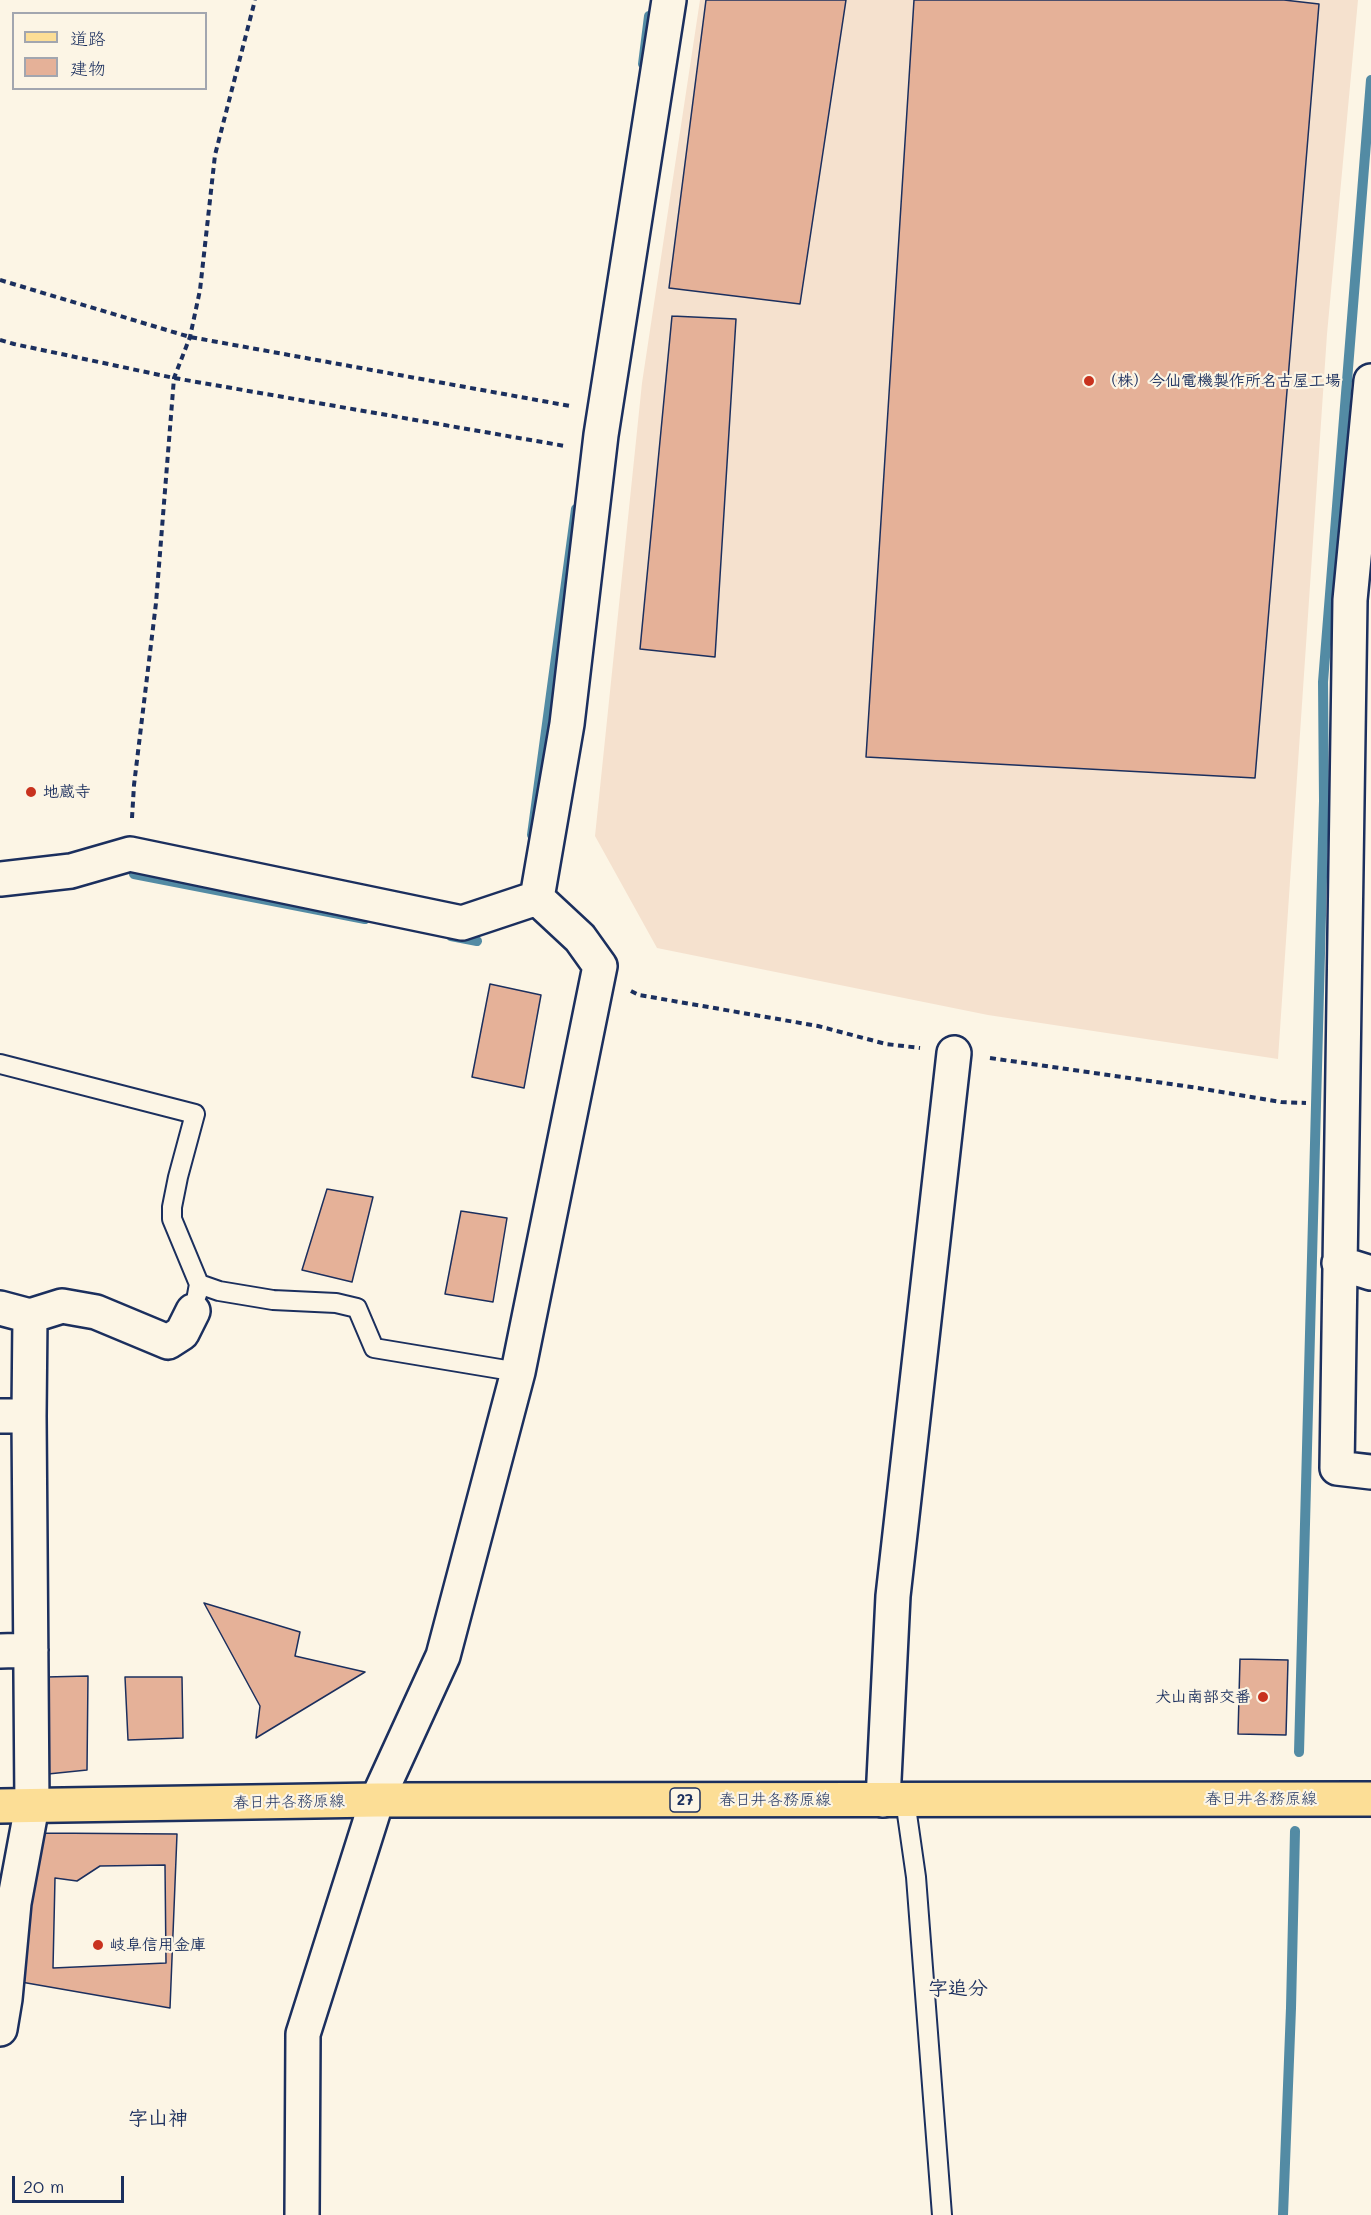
<!DOCTYPE html>
<meta charset="utf-8">
<style>
body{margin:0}
#map{position:relative;width:1371px;height:2215px;overflow:hidden;background:#fcf5e5;font-family:Mali,"Klee One",sans-serif}
canvas{display:block}
.legend{position:absolute;left:12px;top:12px;width:195px;height:78px;box-sizing:border-box;background:#fcf5e5;border:2px solid #a2a6af;margin:0;padding:8px 10px;list-style:none;font-size:18px;color:#1b2f5e}
.legend li{display:flex;align-items:center;gap:12px;height:30px}
.legend b{width:30px;border:2px solid #a2a6af}
.scale{position:absolute;left:12px;top:2176px;width:112px;height:27px;box-sizing:border-box;border:3px solid #1b2f5e;border-top:0;padding-left:8px;font-size:18px;line-height:21px;white-space:nowrap;color:#1b2f5e;-webkit-text-stroke:4px #fcf5e5;paint-order:stroke}
</style>
<div id="map">
<canvas width="1371" height="2215"></canvas>
<ul class="legend">
<li><b style="height:8px;background:#fcde96"></b>道路</li>
<li><b style="height:16px;background:#e5b198"></b>建物</li>
</ul>
<div class="scale">20 m</div>
</div>
<script>
const g = document.querySelector('canvas').getContext('2d');
g.lineJoin = 'round';
function paint(path, color) { g.fillStyle = color; g.fill(path, 'evenodd'); }
const shape = rows => new Path2D(rows.map(r => 'M' + r).join(''));
function trace(path, color, width, dash) { g.strokeStyle = color; g.lineWidth = width; g.lineCap = dash ? 'butt' : 'round'; g.setLineDash(dash || []); g.stroke(path); }
function drawText(font, color, halo, rows, align = 'center') {
  g.font = font + ' Mali,"Klee One",sans-serif'; g.lineWidth = 4.5; g.setLineDash([]); g.textBaseline = 'middle'; g.strokeStyle = halo; g.fillStyle = color; for (const [text, x, y, turn = 0] of rows) {
    g.save(); g.translate(x, y); g.rotate((+turn || 0) * Math.PI / 180); g.textAlign = isNaN(turn) ? turn : align; if (halo) g.strokeText(text, 0, 0); g.fillText(text, 0, 0); g.restore();
  }
}
paint(shape([
 [700,0,1358,0,1327,334,1278,1059,988,1015,657,948,595,836,642,383]
]), '#f5e1ce');
trace(shape([
 [643,64,649,16],
 [532,835,576,509],
 [134,874,365,919],
 [451,936,477,941],
 [1299,1752,1324,801,1323,682,1371,80],
 [1283,2215,1291,2008,1295,1831]
]), '#538ba4', 10);
const building = shape([
 [706,0,846,0,800,304,669,288,706,0],
 [914,0,1284,0,1319,4,1255,778,866,757,914,0],
 [672,316,736,319,715,657,640,649,672,316],
 [490,984,541,995,524,1088,472,1077,490,984],
 [327,1189,373,1197,352,1282,302,1270,327,1189],
 [461,1211,507,1218,493,1302,445,1294,461,1211],
 [204,1603,300,1632,295,1656,365,1672,256,1738,260,1706,204,1603],
 [1240,1659,1288,1660,1286,1735,1238,1734,1240,1659],
 [88,1676,87,1770,48,1774,46,1677,88,1676],
 [125,1677,182,1677,183,1738,128,1740,125,1677],
 [39,1833,177,1834,170,2008,21,1982,39,1833],
 [165,1865,166,1963,53,1968,55,1878,77,1881,100,1866,165,1865]
]);
paint(building, '#e5b198');
trace(building, '#1b2f5e', 1.5);
const service = shape([
 [0,1064,195,1114,178,1177,172,1207,172,1219,199,1284],
 [197,1295,199,1284,219,1291,273,1300,336,1303,357,1308,374,1348,518,1372],
 [905,1800,916,1877,942,2215]
]);
const minor = shape([
 [1371,381,1350,600,1337,1468,1371,1472],
 [0,879,71,871,130,854,462,923,537,898],
 [1339,1263,1371,1273],
 [0,1308,30,1316,62,1306,96,1312,168,1342,182,1333,193,1311],
 [0,1416,29,1416,32,1806,14,1903,5,1999,0,2029],
 [29,1416,30,1316],
 [0,1651,31,1650],
 [302,2215,303,2034,377,1800,443,1656,518,1372,600,966,580,938,537,898,567,724,601,435,669,0]
]);
const tertiary = shape([
 [883,1800,893,1596,954,1053]
]);
const primary = shape([
 [0,1806,377,1800,1371,1799]
]);
trace(service, '#1b2f5e', 22);
trace(minor, '#1b2f5e', 38);
trace(tertiary, '#1b2f5e', 38);
trace(primary, '#1b2f5e', 38);
trace(shape([
 [0,280,190,337,570,406],
 [0,340,14,344,174,378,565,446],
 [132,818,134,785,156,603,174,378,190,337,200,290,215,155,255,0],
 [631,991,639,995,818,1026,886,1044,920,1048],
 [990,1058,1198,1088,1281,1102,1306,1103]
]), '#1b2f5e', 4, [6, 4.5]);
trace(service, '#fcf5e5', 18);
trace(minor, '#fcf5e5', 33);
trace(tertiary, '#fcf5e5', 33);
trace(primary, '#fcde96', 33);
for (const [x, y, r, color] of [
 [1089,381,6,"#c8321e"],
 [31,792,6,"#c8321e"],
 [1263,1697,6,"#c8321e"],
 [98,1945,6,"#c8321e"]
]) { const dot = new Path2D(); dot.arc(x, y, r, 0, 2 * Math.PI); g.fillStyle = color; g.fill(dot); trace(dot, '#fcf5e5', 2); }
for (const [x, y, w] of [
 [685,1800,30]
]) { const box = new Path2D(); box.roundRect(x - w / 2, y - 12, w, 24, 4.5); g.fillStyle = '#fcf5e5'; g.fill(box); trace(box, '#1b2f5e', 1.5); }
drawText('bold 15px', '#1b2f5e', null, [
 ["27",685,1800]
]);
drawText('bold 16px', '#1b2f5e', '#fcf5e5', [
 ["（株）今仙電機製作所名古屋工場",1101,381],
 ["地蔵寺",43,792],
 ["犬山南部交番",1251,1697,"right"],
 ["岐阜信用金庫",110,1945]
], 'left');
drawText('16px', '#1b2f5e', '#fcf5e5', [
 ["春日井各務原線",1261,1799],
 ["春日井各務原線",775,1800],
 ["春日井各務原線",289,1802,-1]
]);
drawText('bold 20px', '#1b2f5e', '#fcf5e5', [
 ["字追分",958,1989],
 ["字山神",158,2119]
]);
</script>
